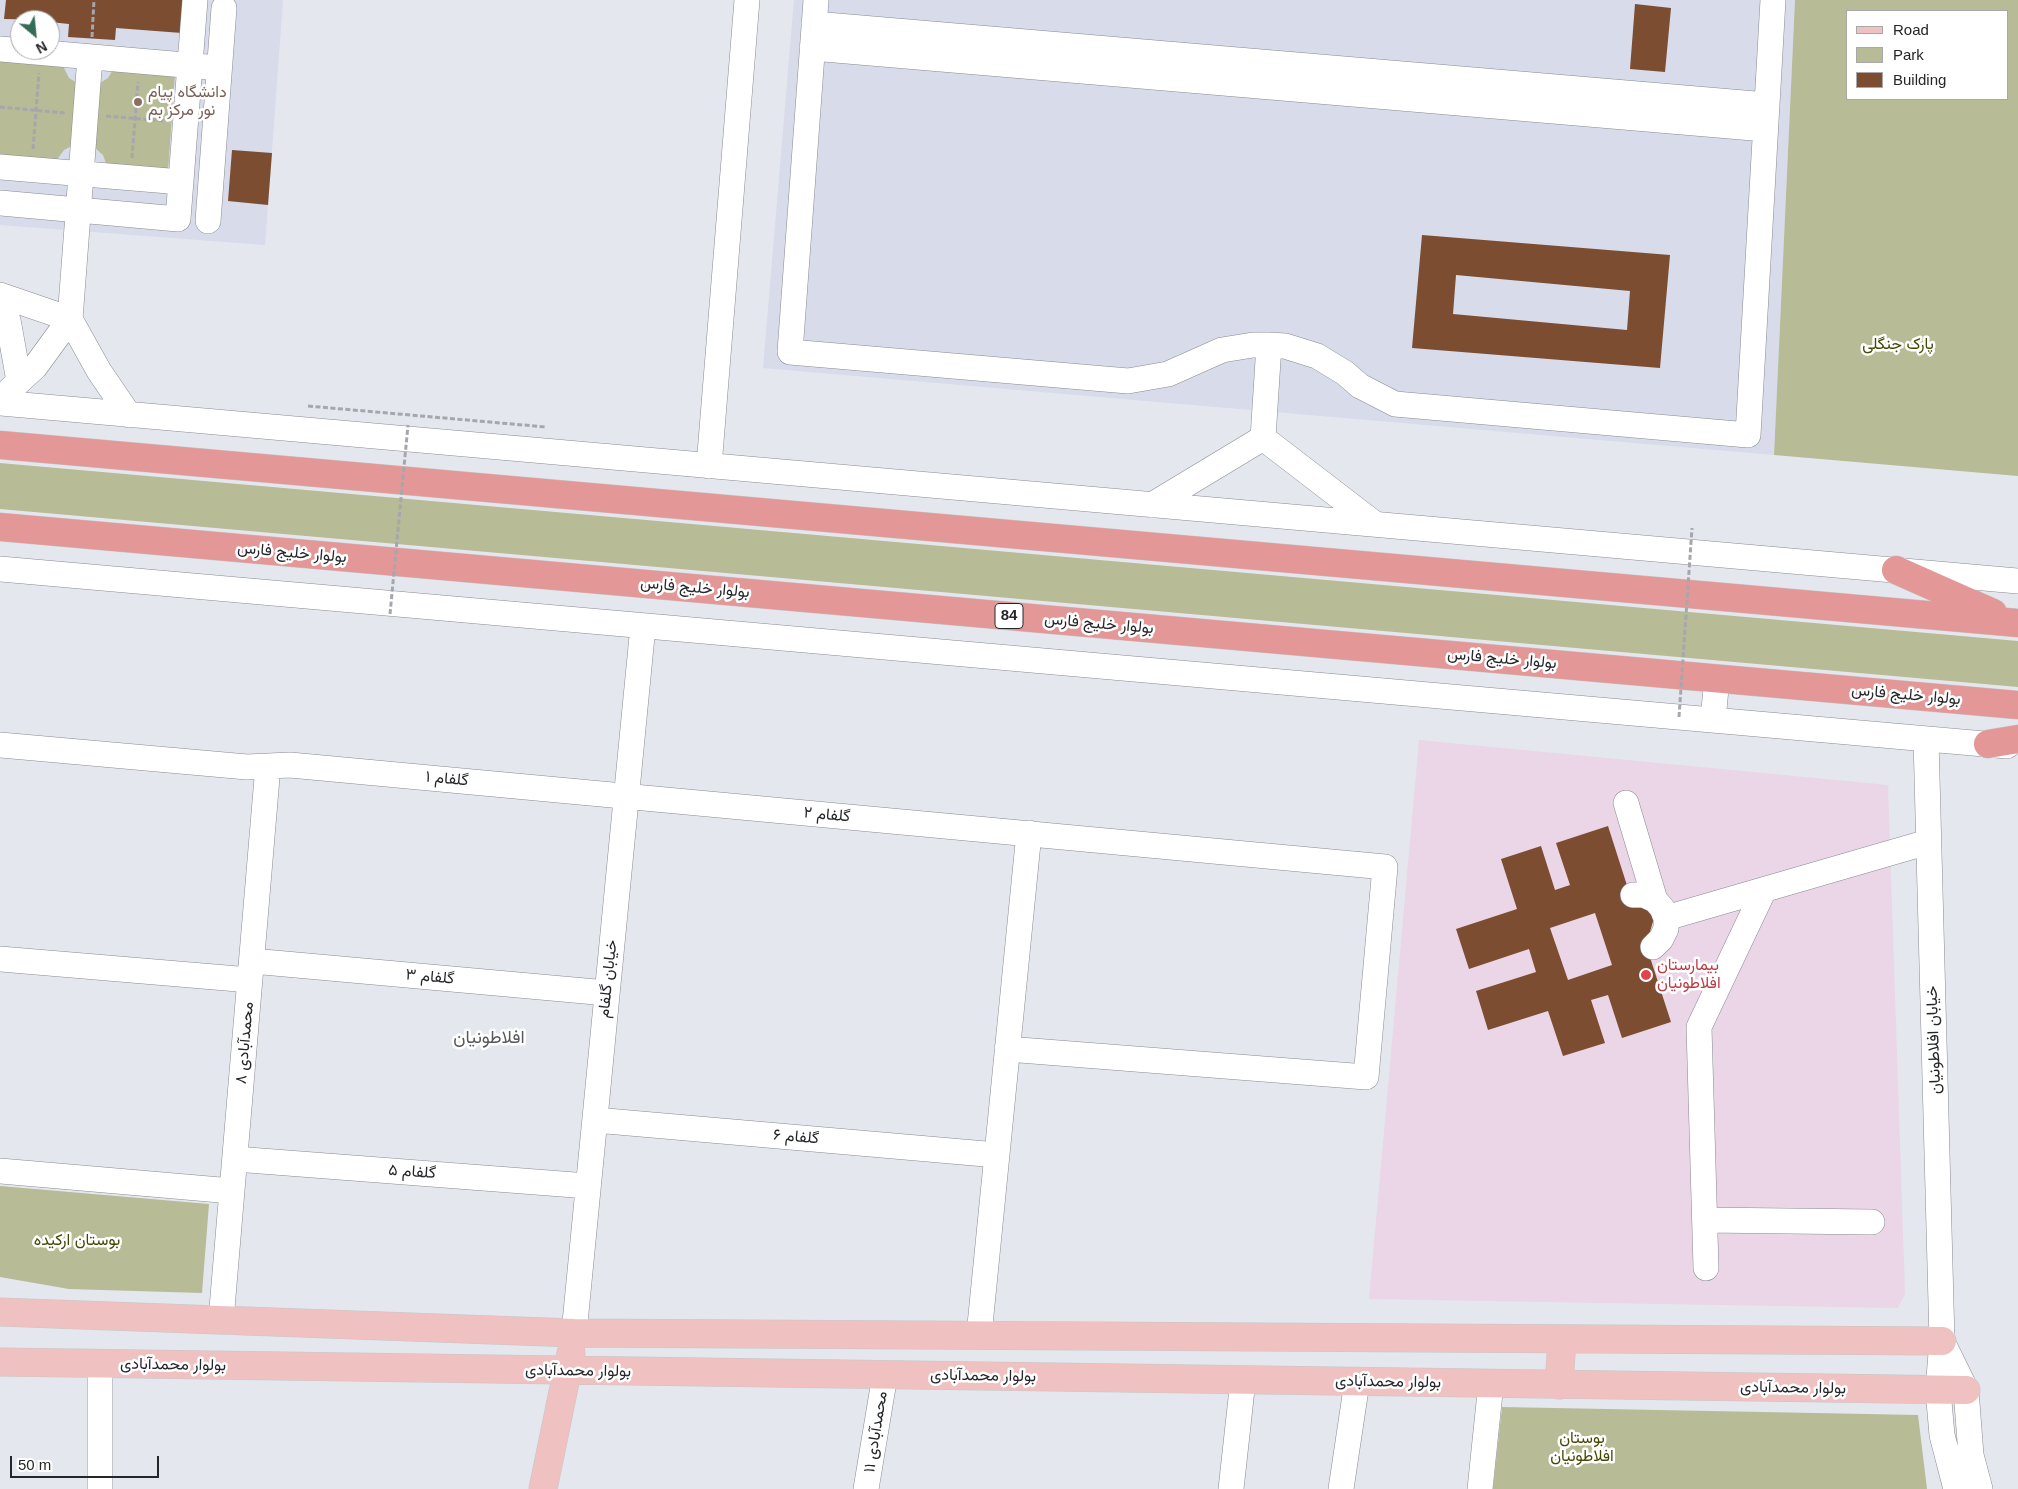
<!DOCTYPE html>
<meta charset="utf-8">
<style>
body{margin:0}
#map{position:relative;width:2018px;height:1489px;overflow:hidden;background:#e4e7ee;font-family:Helvetica,sans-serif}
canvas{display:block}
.legend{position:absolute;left:1846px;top:10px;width:162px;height:90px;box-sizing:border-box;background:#fff;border:1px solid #a8a8a9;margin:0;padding:6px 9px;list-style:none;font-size:15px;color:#252629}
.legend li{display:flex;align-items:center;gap:10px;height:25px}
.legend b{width:25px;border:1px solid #a8a8a9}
.north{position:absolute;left:10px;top:10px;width:50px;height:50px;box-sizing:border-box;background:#fff;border:1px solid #a8a8a9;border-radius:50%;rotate:152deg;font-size:14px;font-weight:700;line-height:20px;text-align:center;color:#252629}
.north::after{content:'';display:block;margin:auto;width:18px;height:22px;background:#336d57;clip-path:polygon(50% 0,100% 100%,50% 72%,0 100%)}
.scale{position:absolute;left:10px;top:1456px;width:149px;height:22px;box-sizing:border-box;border:2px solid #252629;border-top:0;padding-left:6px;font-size:15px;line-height:18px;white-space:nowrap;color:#252629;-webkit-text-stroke:4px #fff;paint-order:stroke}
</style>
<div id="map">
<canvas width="2018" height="1489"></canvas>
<ul class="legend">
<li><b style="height:6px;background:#efc1c1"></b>Road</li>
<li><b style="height:14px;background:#b7bb96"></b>Park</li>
<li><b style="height:14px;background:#7c4d31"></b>Building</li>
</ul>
<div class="north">N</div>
<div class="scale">50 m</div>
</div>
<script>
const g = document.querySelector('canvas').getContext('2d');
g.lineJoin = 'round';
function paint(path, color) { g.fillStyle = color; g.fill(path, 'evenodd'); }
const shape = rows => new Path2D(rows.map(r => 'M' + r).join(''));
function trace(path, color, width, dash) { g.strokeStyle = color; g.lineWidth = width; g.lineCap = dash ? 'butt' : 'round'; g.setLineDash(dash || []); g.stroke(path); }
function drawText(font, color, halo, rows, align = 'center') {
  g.font = font + ' Helvetica,Vazirmatn,sans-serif'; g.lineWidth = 5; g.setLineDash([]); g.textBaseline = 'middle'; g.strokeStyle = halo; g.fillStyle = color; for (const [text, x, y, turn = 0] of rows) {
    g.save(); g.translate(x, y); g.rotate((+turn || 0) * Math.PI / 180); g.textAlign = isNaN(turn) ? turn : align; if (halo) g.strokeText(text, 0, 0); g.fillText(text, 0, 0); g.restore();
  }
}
paint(shape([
 [0,0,283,0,265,245,0,225],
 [20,20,50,20,50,50,20,50],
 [794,0,1795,0,1774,455,763,368]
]), '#d7dbea');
paint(shape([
 [1419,740,1888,785,1905,1294,1898,1308,1369,1299]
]), '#ead6e6');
paint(shape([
 [1795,0,2018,0,2018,476,1774,455],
 [1847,11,2007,11,2007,99,1847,99],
 [0,58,62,64,69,78,79,84,74,145,64,150,56,161,0,157],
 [114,68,175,73,168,171,107,166,103,155,94,147,95,86,108,78],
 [0,463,2018,641,2018,687,0,509],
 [0,1186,209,1204,202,1293,69,1289,0,1277],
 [1502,1407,1918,1415,1927,1489,1493,1489]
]), '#b7bb96');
paint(shape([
 [6,0,185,0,182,33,116,28,115,40,68,37,69,24,50,22,50,20,4,19],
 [1635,4,1671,8,1665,72,1630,69],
 [232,150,272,153,268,205,228,201],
 [1422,235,1670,255,1660,368,1412,348],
 [1456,275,1630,291,1627,330,1453,314],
 [1608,826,1632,901,1655,915,1646,945,1671,1022,1622,1038,1608,995,1591,1000,1605,1043,1563,1056,1548,1011,1488,1030,1476,991,1536,972,1529,949,1469,969,1456,929,1517,909,1501,859,1541,846,1555,890,1570,885,1556,843],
 [1595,913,1612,965,1568,980,1550,928]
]), '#7c4d31');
const minor = shape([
 [816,0,790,352,1128,381,1168,374,1222,350,1253,345,1269,345,1285,346,1317,356,1345,373,1360,386,1395,404,1748,435,1773,0],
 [814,24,1767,105],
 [812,48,1765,129],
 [0,49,219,68],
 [0,167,181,182],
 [0,203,178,219,195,0],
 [208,221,224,8],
 [0,295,70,319,90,57],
 [0,312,8,320,19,381],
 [0,399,35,367,70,319,99,371,129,415],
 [0,403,2018,581],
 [1263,438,1375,524],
 [1263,438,1269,345],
 [709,466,747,0],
 [1152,505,1263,438],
 [0,569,2007,746],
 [1713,720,1717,678],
 [1926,739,1942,1341,1938,1390,1942,1435,1956,1489],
 [0,745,247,767,290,765,1385,867,1366,1077,1007,1049],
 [1626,803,1655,900],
 [1633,895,1644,895,1655,900,1662,908,1666,918,1666,929,1661,939,1653,947],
 [1666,918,1928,842],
 [0,959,250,980],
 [252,961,607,993],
 [595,1120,997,1155],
 [235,1159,588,1186],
 [0,1171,232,1191],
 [1705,1220,1872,1222],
 [1706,1268,1699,1027,1764,890],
 [221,1320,268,766],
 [574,1333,643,626],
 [979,1335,1029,833],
 [1942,1341,1966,1390,1971,1455,1980,1489],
 [100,1489,100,1364],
 [866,1489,885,1375],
 [1231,1489,1243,1380],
 [1341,1489,1357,1382],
 [1480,1489,1491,1383]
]);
const major = shape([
 [0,1312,574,1333,1942,1341],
 [0,1362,1966,1390],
 [1559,1385,1562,1339],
 [543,1489,571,1353]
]);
const highway = shape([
 [0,445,2018,623],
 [0,527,2018,705],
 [1896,570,1993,613],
 [1988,744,2018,739]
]);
trace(minor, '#898b92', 26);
trace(major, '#c6c7c7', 29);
trace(highway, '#c6c7c7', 29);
trace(shape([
 [92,37,94,0],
 [0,107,65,113],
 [106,116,165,121],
 [33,149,39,73],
 [132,158,138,82],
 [308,406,546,427]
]), '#a5a7ad', 3, [5, 2.5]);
trace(minor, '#fff', 25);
trace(major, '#efc1c1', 28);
trace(highway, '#e49797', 28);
trace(shape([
 [390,614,408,425],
 [1679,717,1692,528]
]), '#a5a7ad', 3, [5, 2.5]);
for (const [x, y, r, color] of [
 [138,102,5,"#8d6e63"],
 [1646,975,6,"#e0444e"]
]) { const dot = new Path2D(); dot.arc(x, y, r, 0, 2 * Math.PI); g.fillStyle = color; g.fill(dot); trace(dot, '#fff', 2); }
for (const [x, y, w] of [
 [1009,616,28]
]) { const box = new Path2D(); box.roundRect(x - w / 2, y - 12.5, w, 25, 4); g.fillStyle = '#fff'; g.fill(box); trace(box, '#252629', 1); }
drawText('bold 15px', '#252629', null, [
 ["84",1009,616]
]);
drawText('16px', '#785e54', '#fff', [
 ["دانشگاه پیام",148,93],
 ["نور مرکز بم",148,111]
], 'left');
drawText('16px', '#454802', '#fff', [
 ["پارک جنگلی",1898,345],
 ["بوستان ارکیده",77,1241],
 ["بوستان",1582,1439],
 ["افلاطونیان",1582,1457]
]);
drawText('16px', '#252629', '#fff', [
 ["بولوار خلیج فارس",292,553,5],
 ["بولوار خلیج فارس",695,588,5],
 ["بولوار خلیج فارس",1099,624,5],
 ["بولوار خلیج فارس",1502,659,5],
 ["بولوار خلیج فارس",1906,695,5],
 ["گلفام ۱",447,779,5],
 ["گلفام ۲",827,815,5],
 ["گلفام ۳",430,977,5],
 ["خیابان گلفام",608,979,-84],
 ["خیابان افلاطونیان",1934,1040,-92],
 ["محمدآبادی ۸",245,1043,-85],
 ["گلفام ۶",796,1137,5],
 ["گلفام ۵",412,1172,4],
 ["بولوار محمدآبادی",173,1365,1],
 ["بولوار محمدآبادی",578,1371,1],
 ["بولوار محمدآبادی",983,1376,1],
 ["بولوار محمدآبادی",1388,1382,1],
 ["بولوار محمدآبادی",1793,1388,1],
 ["محمدآبادی ۱۱",876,1432,-81]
]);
drawText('16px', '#be3a42', '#fff', [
 ["بیمارستان",1657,966],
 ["افلاطونیان",1657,984]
], 'left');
drawText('18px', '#56585e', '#fff', [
 ["افلاطونیان",489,1038]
]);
</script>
